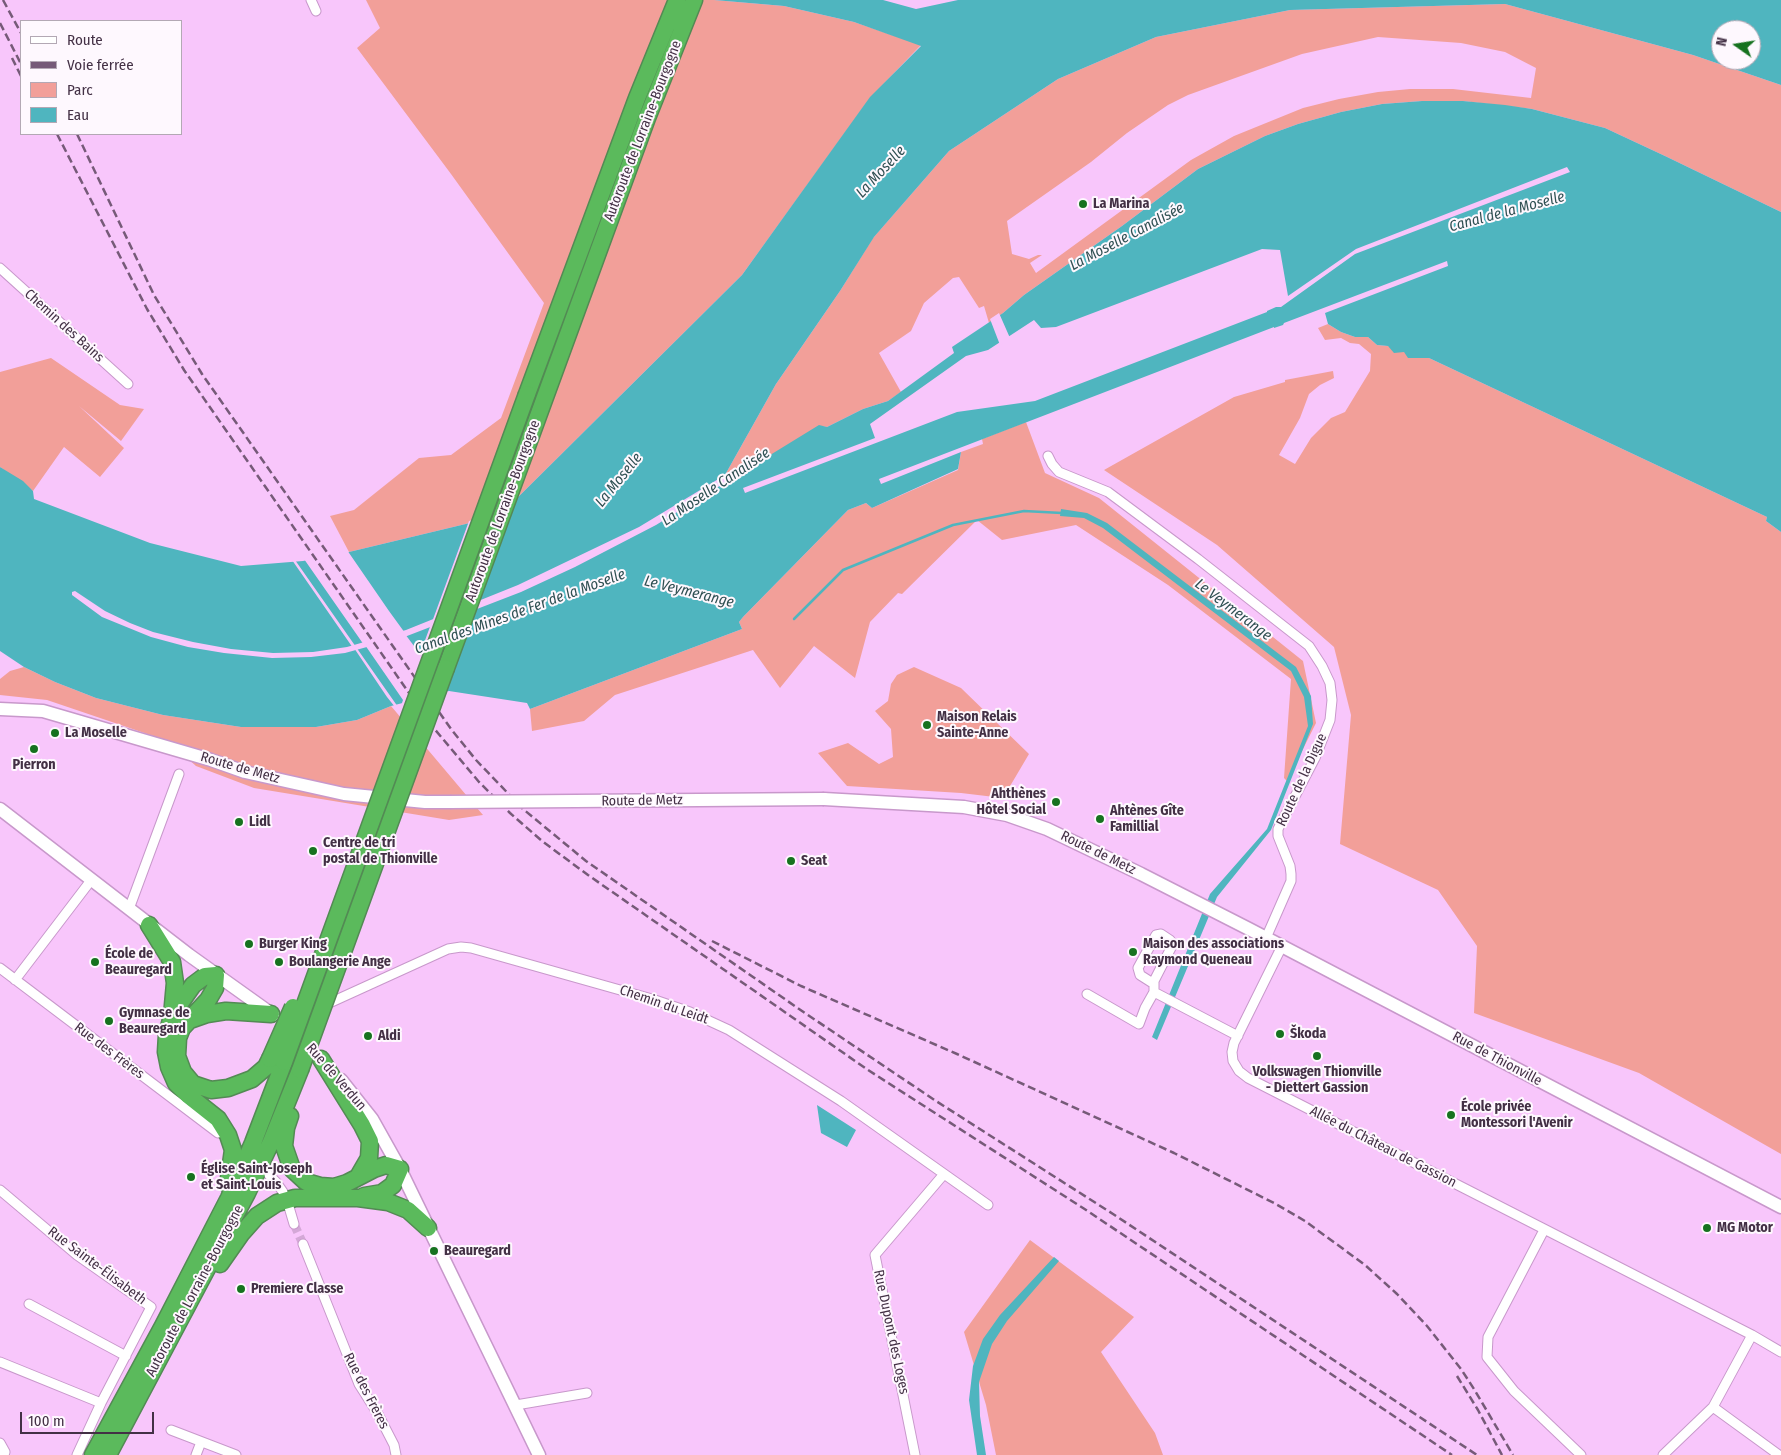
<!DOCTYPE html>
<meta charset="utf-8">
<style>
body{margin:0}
#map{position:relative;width:1781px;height:1455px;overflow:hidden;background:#f8c6fb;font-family:"Fira Sans Condensed",sans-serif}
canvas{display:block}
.legend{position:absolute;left:20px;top:20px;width:162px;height:115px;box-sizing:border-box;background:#fef8fe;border:1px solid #b3a8b4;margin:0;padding:6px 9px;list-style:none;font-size:15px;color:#433045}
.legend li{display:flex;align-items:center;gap:10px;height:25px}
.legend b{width:25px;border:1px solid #b3a8b4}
.north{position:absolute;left:1711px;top:20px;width:50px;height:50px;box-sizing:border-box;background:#fef8fe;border:1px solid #b3a8b4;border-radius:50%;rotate:283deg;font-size:14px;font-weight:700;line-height:20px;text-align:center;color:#433045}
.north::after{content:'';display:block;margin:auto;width:18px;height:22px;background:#16721f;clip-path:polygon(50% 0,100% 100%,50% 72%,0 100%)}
.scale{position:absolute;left:20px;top:1412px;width:134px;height:22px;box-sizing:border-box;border:2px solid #433045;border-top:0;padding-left:6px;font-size:15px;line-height:18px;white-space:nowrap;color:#433045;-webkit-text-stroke:4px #fef8fe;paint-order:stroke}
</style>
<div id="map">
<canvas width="1781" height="1455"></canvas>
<ul class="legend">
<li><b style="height:6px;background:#fff"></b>Route</li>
<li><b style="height:6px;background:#765a78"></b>Voie ferrée</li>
<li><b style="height:14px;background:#f29f99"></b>Parc</li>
<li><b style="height:14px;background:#4fb5bf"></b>Eau</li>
</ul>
<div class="north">N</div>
<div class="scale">100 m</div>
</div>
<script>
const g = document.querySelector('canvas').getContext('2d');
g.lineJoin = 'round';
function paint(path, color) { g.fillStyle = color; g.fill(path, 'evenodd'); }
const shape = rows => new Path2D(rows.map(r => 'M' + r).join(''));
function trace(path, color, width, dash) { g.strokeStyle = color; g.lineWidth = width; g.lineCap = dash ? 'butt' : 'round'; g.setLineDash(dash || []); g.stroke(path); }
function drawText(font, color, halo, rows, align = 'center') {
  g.font = font + ' "Fira Sans Condensed",sans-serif'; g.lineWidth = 4; g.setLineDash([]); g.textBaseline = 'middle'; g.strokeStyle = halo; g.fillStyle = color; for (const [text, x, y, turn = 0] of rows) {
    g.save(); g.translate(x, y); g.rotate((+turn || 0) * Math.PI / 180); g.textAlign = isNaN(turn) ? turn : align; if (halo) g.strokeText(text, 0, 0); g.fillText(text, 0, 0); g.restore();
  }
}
paint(shape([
 [366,0,714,0,784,6,854,22,921,45,870,98,742,275,499,516,349,552,330,516,354,510,419,458,451,455,501,418,544,303,451,174,357,48,380,28],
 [1505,4,1693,55,1781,85,1781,212,1665,156,1605,128,1532,109,1463,101,1422,101,1382,104,1341,112,1298,124,1265,136,1198,169,1122,226,1024,295,1003,313,989,323,984,306,979,308,959,277,953,278,924,303,911,331,879,353,901,392,888,401,863,409,827,427,819,426,727,482,725,475,776,384,840,291,873,238,949,151,1058,79,1156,37,1290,10],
 [1378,37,1461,43,1505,52,1536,68,1531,98,1453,89,1410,89,1378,92,1339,99,1303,108,1234,136,1191,160,1036,273,1030,263,1042,255,1038,255,1029,259,1012,254,1007,221,1091,162,1127,133,1168,105,1188,95,1302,54],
 [1328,324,1341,332,1355,337,1368,337,1377,345,1388,346,1404,352,1429,358,1767,517,1766,521,1781,532,1781,1154,1639,1073,1474,1013,1477,946,1438,890,1340,844,1351,715,1334,647,1217,545,1104,470,1234,397,1285,382,1285,380,1333,371,1334,378,1320,385,1309,394,1300,418,1279,455,1295,464,1311,438,1331,418,1345,412,1370,371,1371,354,1359,344,1350,343,1341,338,1325,340,1318,328],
 [51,358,120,405,144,409,121,441,79,406,124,448,100,477,64,447,33,491,0,467,0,372],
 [1026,422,1045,473,1099,498,1303,661,1316,723,1287,781,1284,778,1291,679,1168,585,1076,525,1002,540,977,520,902,594,898,593,870,622,855,678,814,646,780,688,753,650,615,695,584,721,532,731,530,709,742,629,739,622,743,617,848,510,866,503,872,508,958,470,961,452,983,444,982,439],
 [24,667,55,682,96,698,163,715,241,727,316,727,357,720,391,706,483,815,449,820,254,788,196,766,168,741,47,700,0,695,0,679,10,671],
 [914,667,961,688,1029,754,1003,798,961,793,847,786,818,753,848,743,879,764,893,757,891,729,875,711,888,701,891,684,897,675],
 [1030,1240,1134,1317,1101,1352,1155,1433,1163,1455,996,1455,986,1405,964,1332]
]), '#f29f99');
paint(shape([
 [714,0,883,0,916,9,958,0,1781,0,1781,85,1693,55,1505,4,1290,10,1156,37,1058,79,949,151,874,237,840,291,776,384,725,475,639,527,518,585,406,630,347,647,313,652,273,653,231,649,193,642,153,632,130,623,105,611,75,591,72,592,72,595,102,617,151,637,188,647,224,653,272,658,311,657,345,653,407,636,521,592,575,567,656,525,819,425,827,427,863,409,888,401,954,353,952,347,1003,313,1024,295,1122,226,1198,169,1265,136,1298,124,1341,112,1382,104,1422,101,1463,101,1505,105,1532,109,1605,128,1665,156,1781,212,1781,532,1766,521,1767,517,1429,358,1408,358,1404,352,1394,353,1388,346,1377,345,1368,337,1355,337,1341,332,1328,324,1325,313,1448,266,1447,261,1284,323,1283,325,1274,328,1274,327,879,479,881,484,961,452,958,469,872,508,866,503,848,510,743,617,739,622,742,629,530,709,527,703,449,691,391,706,357,720,316,727,241,727,163,715,96,698,55,682,24,667,0,651,0,467,23,481,33,491,34,499,150,543,241,566,303,561,349,552,499,516,742,275,870,97,921,46,854,22,784,6],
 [1721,30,1751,30,1751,60,1721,60],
 [1567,167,1570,172,1355,254,1281,307,1276,307,1267,311,1267,312,1035,401,957,412,745,493,743,488,875,438,870,424,966,356,988,350,1034,320,1041,328,1056,327,1262,249,1280,250,1288,296,1356,249],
 [1061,509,1087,513,1107,523,1296,667,1311,696,1313,724,1271,830,1217,897,1157,1040,1152,1037,1210,894,1267,829,1308,726,1304,697,1291,671,1103,528,1084,518,1060,516],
 [817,1105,856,1130,847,1147,821,1133],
 [1054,1257,1059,1261,1007,1321,992,1344,979,1382,980,1416,986,1455,977,1455,969,1400,973,1366,983,1339,1000,1315]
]), '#4fb5bf');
paint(shape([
 [999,313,1010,338,1000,345,990,319],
 [492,515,456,612,432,622,469,521],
 [347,550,389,611,405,633,364,645,304,559],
 [292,560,295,560,356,647,353,648],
 [478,606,447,690,448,692,446,694,401,706,403,700,365,645,405,634,420,654,431,624,455,614,434,672,436,676,460,613],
 [356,647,398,707,395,707,387,697,354,648]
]), '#f8c6fb');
trace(shape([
 [794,619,843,570,953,525,1024,511,1062,513]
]), '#4fb5bf', 2.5);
trace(shape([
 [294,1224,303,1244]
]), '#d4a8d7', 9, [9, 4.5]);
const street = shape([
 [311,0,316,11],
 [0,268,128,384],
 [1048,456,1052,464,1059,472,1108,492,1198,559,1309,646,1322,666,1330,683,1332,700,1330,720,1315,758,1278,829,1278,836,1290,866,1291,874,1291,881,1266,938],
 [129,909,179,774],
 [1282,946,1234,1043,1232,1052,1233,1061,1239,1071,1248,1078,1752,1335,1781,1352],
 [0,968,218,1133],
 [15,980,92,879],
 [1154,992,1154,981,1173,944,1170,940,1161,934,1156,935,1138,968,1140,975,1151,982,1154,981],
 [1087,994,1139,1024,1145,1008,1154,992,1238,1036],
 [325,1005,448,949,461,947,471,948,652,999,690,1012,729,1030,841,1101,988,1205],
 [269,1175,276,1182,283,1192],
 [0,1190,77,1255,151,1307,101,1403,77,1455],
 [289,1207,294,1224],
 [1544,1230,1488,1337,1487,1357,1514,1391,1581,1455],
 [303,1244,359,1384,378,1414,394,1445,396,1455],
 [29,1304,126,1356],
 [0,1362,101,1403],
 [516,1405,587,1393],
 [1713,1407,1779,1455],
 [171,1430,236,1455],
 [0,1443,5,1452,4,1455],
 [196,1455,201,1442],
 [915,1455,875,1255,944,1174],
 [1663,1455,1713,1407,1752,1335]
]);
const secondary = shape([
 [0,709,43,711,211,760,245,772,344,794,425,802,450,802],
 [824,799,964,807,1007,815,1047,829,1141,874,1249,929,1781,1207],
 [0,809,189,955,273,1015],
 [341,1080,372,1119,400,1169,539,1455]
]);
const highway = shape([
 [527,394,637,98,677,0],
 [446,668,647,118,694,0],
 [149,925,172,962,175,983,172,1016,167,1035,166,1052,169,1067,176,1083,189,1096,218,1119,228,1135,233,1150,228,1185],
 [174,1012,193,985,205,976,216,975,215,988,208,1000,182,1028,178,1038,177,1056,183,1072,193,1084,211,1090,228,1088,252,1079,266,1067,270,1059],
 [190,1020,207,1014,226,1011,271,1014],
 [321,1059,362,1125,370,1141,369,1158,358,1177],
 [290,1116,286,1128,284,1146,292,1169,306,1182,320,1186,334,1187,347,1183,374,1169,386,1165,400,1169,393,1185,382,1193,364,1196],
 [220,1264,241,1234,257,1216,277,1203,295,1198,358,1198,388,1202,408,1210,428,1228],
 [93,1455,163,1326,229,1198,253,1143,284,1062],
 [108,1455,247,1193,271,1142,300,1070]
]);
trace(street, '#c898cb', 11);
trace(secondary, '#c898cb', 15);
trace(highway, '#538a54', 19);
trace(street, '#fff', 9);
trace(secondary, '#fff', 12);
trace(highway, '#5bba5c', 16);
trace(shape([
 [3,0,21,33],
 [0,23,21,64],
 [12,58,21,76],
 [57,134,147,309,184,370,432,726,479,782,510,813,542,841,588,875,868,1070,1083,1208,1452,1455],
 [77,134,154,295,202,374,451,729,476,760,523,809,586,861,802,1011,936,1101,1113,1214,1477,1455],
 [712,941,801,986,957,1054,1174,1153,1274,1203,1305,1221,1365,1265,1397,1294,1427,1326,1461,1369,1474,1389,1513,1455],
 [1457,1376,1478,1410,1502,1455]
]), '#765a78', 2.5, [8, 4]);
const secondaryBridge = shape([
 [450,802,824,799]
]);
const highwayBridge = shape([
 [270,1059,293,1007],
 [284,1062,527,394],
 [300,1070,446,668]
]);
trace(secondaryBridge, '#c898cb', 15, []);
trace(highwayBridge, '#538a54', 19, []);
trace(secondaryBridge, '#fff', 12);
trace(highwayBridge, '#5bba5c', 16);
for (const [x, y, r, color] of [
 [1083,204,5,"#16721f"],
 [927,725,5,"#16721f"],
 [55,733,5,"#16721f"],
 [34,749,5,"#16721f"],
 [1056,802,5,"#16721f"],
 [1100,819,5,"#16721f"],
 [239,822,5,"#16721f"],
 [313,851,5,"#16721f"],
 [791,861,5,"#16721f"],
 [249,944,5,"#16721f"],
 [1133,952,5,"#16721f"],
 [95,962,5,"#16721f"],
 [279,962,5,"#16721f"],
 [109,1021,5,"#16721f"],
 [1280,1034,5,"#16721f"],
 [368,1036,5,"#16721f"],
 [1317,1056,5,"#16721f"],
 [1451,1115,5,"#16721f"],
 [191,1177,5,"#16721f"],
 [1707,1228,5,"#16721f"],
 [434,1251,5,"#16721f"],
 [241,1289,5,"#16721f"]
]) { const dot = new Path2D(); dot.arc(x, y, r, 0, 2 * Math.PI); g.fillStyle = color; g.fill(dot); trace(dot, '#fef8fe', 2); }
drawText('14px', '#433045', '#fef8fe', [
 ["Autoroute de Lorraine-Bourgogne",643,131,-69],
 ["Chemin des Bains",64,326,42],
 ["Autoroute de Lorraine-Bourgogne",503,511,-70],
 ["Route de Metz",240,768,16],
 ["Route de la Digue",1302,780,-65],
 ["Route de Metz",642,801,-1],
 ["Route de Metz",1098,853,26],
 ["Chemin du Leidt",664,1005,19],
 ["Rue des Frères",109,1051,37],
 ["Rue de Thionville",1497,1059,28],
 ["Rue de Verdun",336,1077,49],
 ["Allée du Château de Gassion",1383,1147,27],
 ["Rue Sainte-Élisabeth",97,1266,37],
 ["Autoroute de Lorraine-Bourgogne",195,1291,-62],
 ["Rue Dupont des Loges",891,1332,78],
 ["Rue des Frères",366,1391,63]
]);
drawText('bold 14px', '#433045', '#fef8fe', [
 ["La Marina",1093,204],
 ["Maison Relais",937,717],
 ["Sainte-Anne",937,733],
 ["La Moselle",65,733],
 ["Pierron",34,765,"center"],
 ["Ahthènes",1046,794,"right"],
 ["Hôtel Social",1046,810,"right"],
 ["Ahtènes Gîte",1110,811],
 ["Famillial",1110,827],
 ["Lidl",249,822],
 ["Centre de tri",323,843],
 ["postal de Thionville",323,859],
 ["Seat",801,861],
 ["Burger King",259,944],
 ["Maison des associations",1143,944],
 ["Raymond Queneau",1143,960],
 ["École de",105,954],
 ["Beauregard",105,970],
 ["Boulangerie Ange",289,962],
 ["Gymnase de",119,1013],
 ["Beauregard",119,1029],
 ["Škoda",1290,1034],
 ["Aldi",378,1036],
 ["Volkswagen Thionville",1317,1072,"center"],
 ["- Diettert Gassion",1317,1088,"center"],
 ["École privée",1461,1107],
 ["Montessori l'Avenir",1461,1123],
 ["Église Saint-Joseph",201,1169],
 ["et Saint-Louis",201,1185],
 ["MG Motor",1717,1228],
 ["Beauregard",444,1251],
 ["Premiere Classe",251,1289]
], 'left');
drawText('italic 15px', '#305053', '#fef8fe', [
 ["La Moselle",881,172,-47],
 ["Canal de la Moselle",1507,212,-15],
 ["La Moselle Canalisée",1127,237,-28],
 ["La Moselle",619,480,-51],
 ["La Moselle Canalisée",716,487,-34],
 ["Le Veymerange",689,592,14],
 ["Le Veymerange",1233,610,37],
 ["Canal des Mines de Fer de la Moselle",520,612,-20]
]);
</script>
